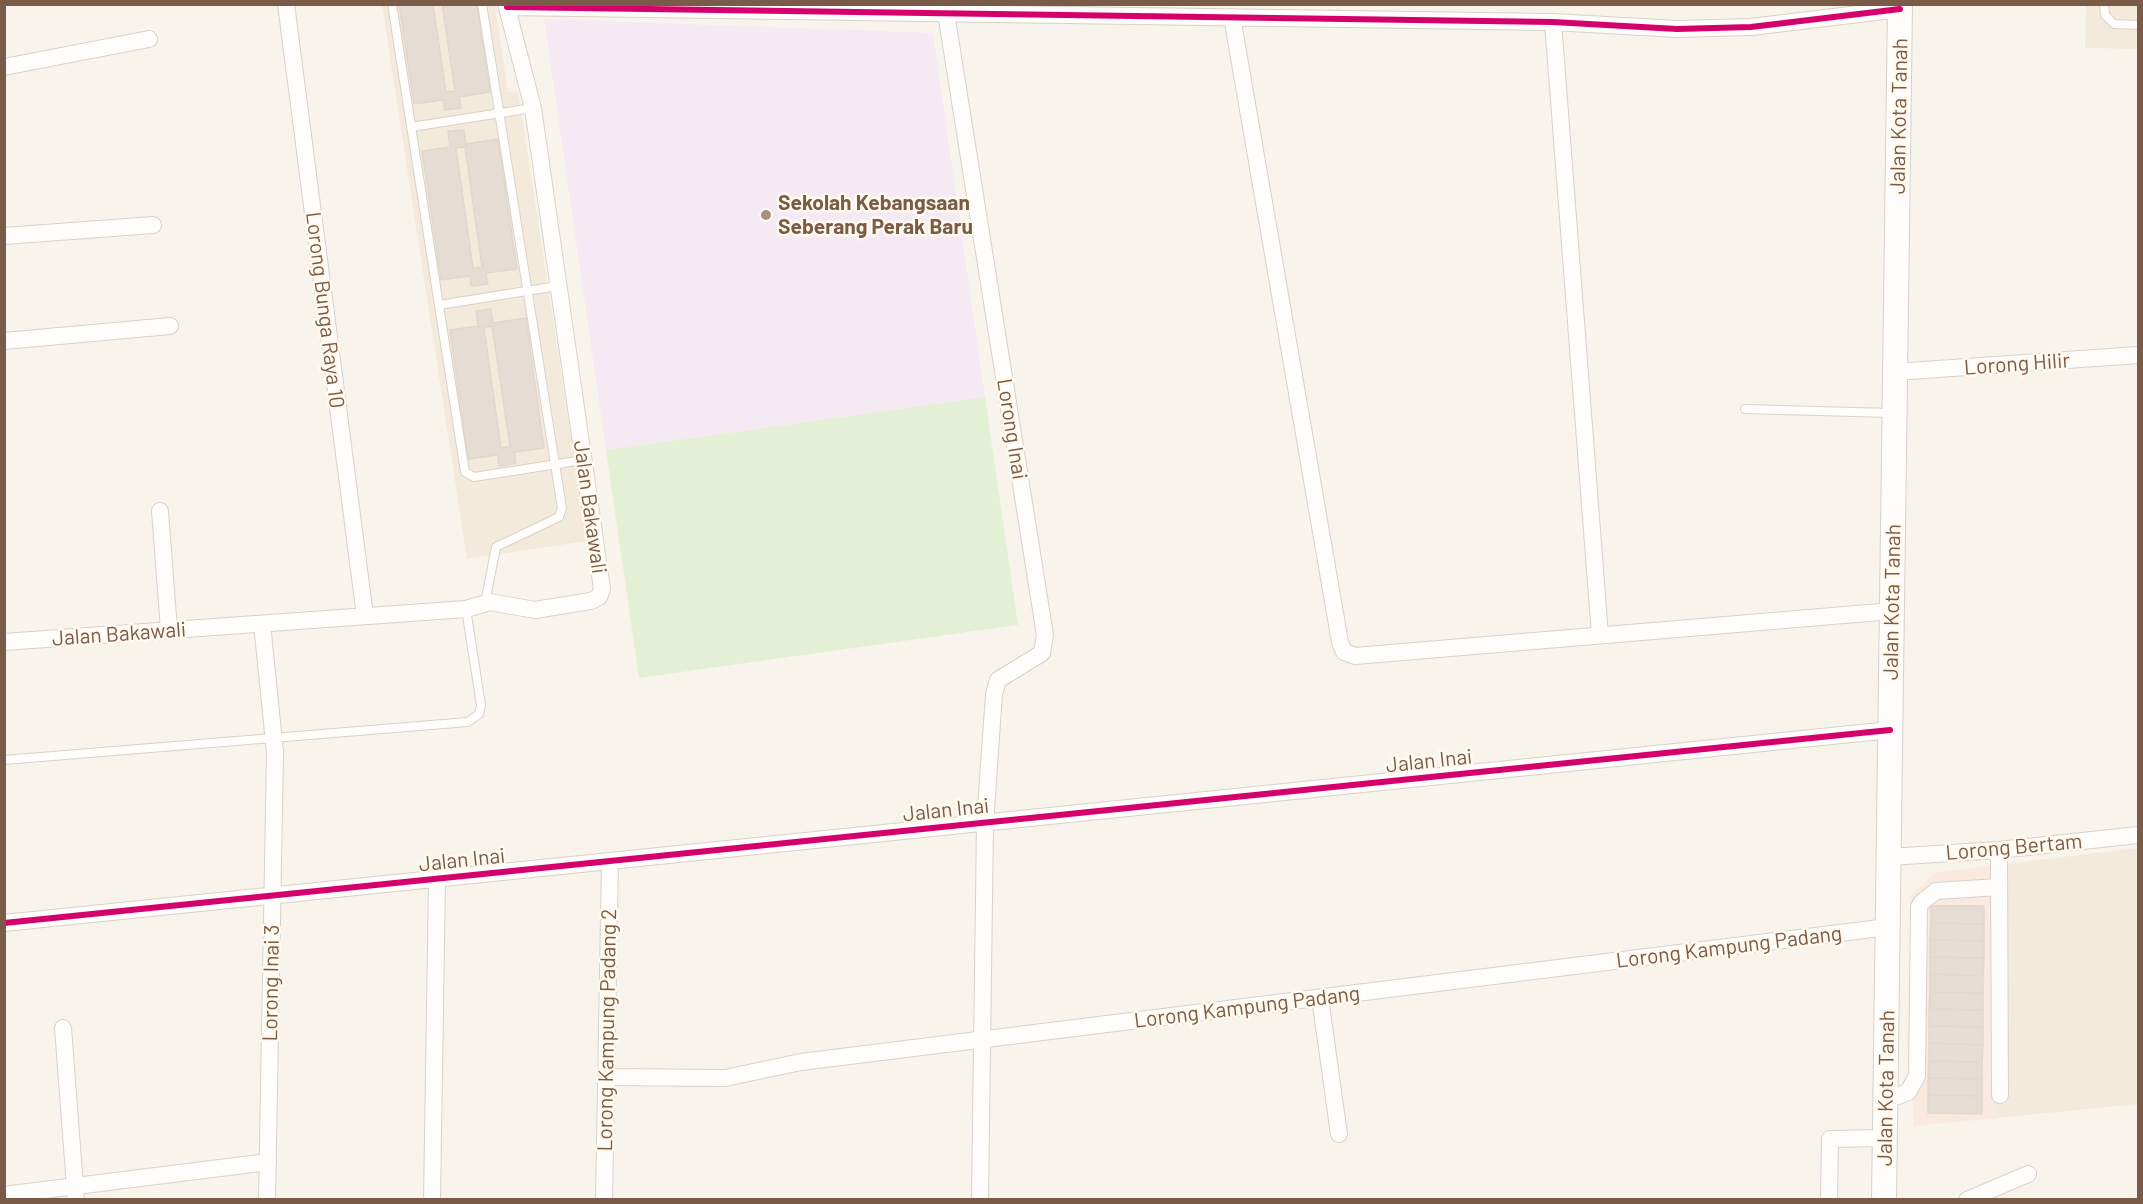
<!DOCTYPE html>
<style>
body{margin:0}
#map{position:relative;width:2143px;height:1204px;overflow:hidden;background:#f8f4ec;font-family:Barlow,sans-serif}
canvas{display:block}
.frame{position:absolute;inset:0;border:6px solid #7a5b48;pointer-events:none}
</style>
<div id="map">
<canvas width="2143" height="1204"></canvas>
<div class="frame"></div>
</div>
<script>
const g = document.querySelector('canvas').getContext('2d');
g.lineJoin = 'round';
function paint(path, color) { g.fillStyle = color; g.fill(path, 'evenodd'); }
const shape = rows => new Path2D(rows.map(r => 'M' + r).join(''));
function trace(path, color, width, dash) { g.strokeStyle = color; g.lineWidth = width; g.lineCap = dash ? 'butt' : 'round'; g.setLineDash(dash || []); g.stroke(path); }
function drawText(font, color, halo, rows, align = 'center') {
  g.font = font + ' Barlow,sans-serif'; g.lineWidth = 5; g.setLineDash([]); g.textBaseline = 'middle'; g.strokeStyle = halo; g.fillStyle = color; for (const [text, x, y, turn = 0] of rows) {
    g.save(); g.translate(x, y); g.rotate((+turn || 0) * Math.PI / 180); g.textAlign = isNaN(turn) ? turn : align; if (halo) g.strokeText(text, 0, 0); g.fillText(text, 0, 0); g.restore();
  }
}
paint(shape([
 [382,5,495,5,508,92,518,91,587,541,467,559],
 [2086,5,2138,5,2138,49,2085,48],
 [2138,848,2138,1104,1997,1118,1996,865]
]), '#f4eadb');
paint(shape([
 [1996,865,1997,1118,1913,1126,1910,897,1934,873]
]), '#f9e9df');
paint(shape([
 [544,19,933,33,985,397,606,450]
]), '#f5eaf4');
paint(shape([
 [985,397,1018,625,639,678,606,450]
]), '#e4f0d5');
const building = shape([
 [399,4,433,4,446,92,455,91,442,4,477,4,490,92,459,97,461,108,445,110,443,100,414,104,399,4],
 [464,130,466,144,498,139,517,269,486,273,488,284,471,286,470,276,441,280,422,151,450,147,448,131,464,130],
 [465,147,482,267,473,268,456,148,465,147],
 [491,309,493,323,526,318,544,448,514,452,516,463,499,466,498,455,468,459,450,330,478,326,476,311,491,309],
 [492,326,510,446,501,448,484,328,492,326],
 [1931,906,1984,906,1984,924,1931,923,1931,906],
 [1931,923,1984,924,1984,941,1930,940,1931,923],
 [1930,940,1984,941,1984,958,1930,957,1930,940],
 [1930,957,1984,958,1983,976,1930,974,1930,957],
 [1930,974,1983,976,1983,993,1930,992,1930,974],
 [1930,992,1983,993,1983,1010,1929,1009,1930,992],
 [1929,1009,1983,1010,1983,1027,1929,1026,1929,1009],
 [1929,1026,1983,1027,1983,1045,1929,1043,1929,1026],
 [1929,1043,1983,1045,1982,1062,1929,1061,1929,1043],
 [1929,1061,1982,1062,1982,1079,1928,1078,1929,1061],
 [1928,1078,1982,1079,1982,1096,1928,1095,1928,1078],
 [1928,1095,1982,1096,1982,1114,1928,1113,1928,1095]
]);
paint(building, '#e5dcd3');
trace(building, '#e2d7cd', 1.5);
const lane = shape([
 [392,4,465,472,474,477,583,460],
 [482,4,562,508,559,517,496,547,485,603],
 [2104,4,2105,15,2114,24,2138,25],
 [411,127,533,108],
 [439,305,558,286],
 [1745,409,1891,413],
 [4,760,468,722,479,714,481,705,466,609]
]);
const street = shape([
 [286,4,365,616],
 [507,7,1553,22,1677,29,1751,27,1900,9],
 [946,13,1045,635,1042,653,998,680,994,694,985,823,980,1200],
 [1232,17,1340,642,1344,652,1355,656,1892,611],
 [1553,22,1600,635],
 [4,67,149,39],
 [4,236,153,225],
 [4,341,170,326],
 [1895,372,2138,355],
 [160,511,169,630],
 [262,624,275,752,267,1200],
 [4,642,466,609,490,602,535,610,591,601,599,597,602,589,533,108,506,4],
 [1999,850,2000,1095],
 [1889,857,1999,850,2138,835],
 [4,923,1890,730],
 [1320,998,1339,1134],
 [63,1028,76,1200],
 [606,1077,725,1078,801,1062,1888,927],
 [1886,1096,1898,1096,1908,1092,1917,1076,1919,907,1922,902,1936,891,1999,887],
 [4,1195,268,1162],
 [432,1200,437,879],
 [604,1200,610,861],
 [1829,1200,1830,1139,1885,1138],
 [1967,1200,2028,1174]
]);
const secondary = shape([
 [1884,1200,1900,4]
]);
trace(lane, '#d7d1ca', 10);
trace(street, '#d7d1ca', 18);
trace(secondary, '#d8d0c8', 26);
trace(lane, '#fefdfc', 8);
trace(street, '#fefdfc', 16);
trace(secondary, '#fefdfc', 24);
trace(shape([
 [507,7,1553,22,1677,29,1751,27,1900,9],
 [4,923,1890,730]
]), '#d6006c', 6);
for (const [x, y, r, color] of [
 [766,215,6,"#a69181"]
]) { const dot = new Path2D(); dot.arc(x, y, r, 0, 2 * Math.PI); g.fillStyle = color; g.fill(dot); trace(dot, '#fff9ee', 2); }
drawText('21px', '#7a5b48', '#fff9ee', [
 ["Jalan Kota Tanah",1899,116,-89],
 ["Lorong Bunga Raya 10",325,310,83],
 ["Lorong Hilir",2017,364,-4],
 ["Lorong Inai",1012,429,81],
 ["Jalan Bakawali",590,507,82],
 ["Jalan Kota Tanah",1892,602,-89],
 ["Jalan Bakawali",119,634,-4],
 ["Jalan Inai",1429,761,-6],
 ["Jalan Inai",946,810,-6],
 ["Lorong Bertam",2014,847,-5],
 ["Jalan Inai",462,860,-6],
 ["Lorong Kampung Padang",1729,947,-7],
 ["Lorong Inai 3",271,983,-89],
 ["Lorong Kampung Padang",1247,1007,-7],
 ["Lorong Kampung Padang 2",607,1030,-89],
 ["Jalan Kota Tanah",1886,1088,-89]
]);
drawText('bold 21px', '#7a5b48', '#fff9ee', [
 ["Sekolah Kebangsaan",778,203],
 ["Seberang Perak Baru",778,227]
], 'left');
</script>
